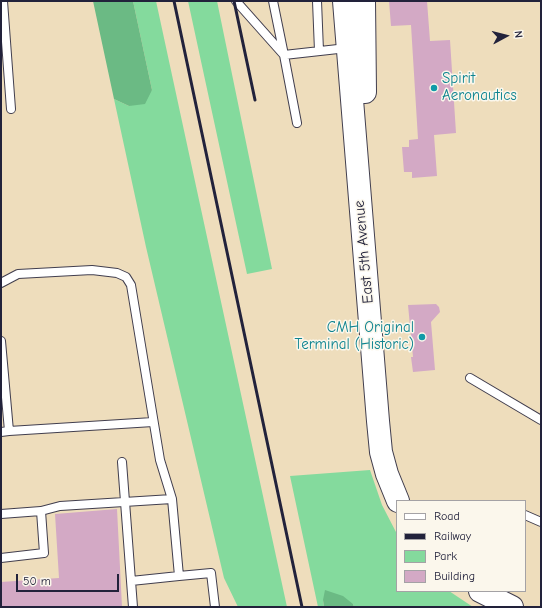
<!DOCTYPE html>
<style>
body{margin:0}
#map{position:relative;width:542px;height:608px;overflow:hidden;background:#eeddbc;font-family:"Comic Neue",sans-serif}
canvas{display:block}
.frame{position:absolute;inset:0;border:2px solid #22223b;pointer-events:none}
.legend{position:absolute;left:396px;top:500px;width:130px;height:92px;box-sizing:border-box;background:#fbf7ec;border:1px solid #a4a2a5;margin:0;padding:5px 7px;list-style:none;font-size:12px;color:#22223b}
.legend li{display:flex;align-items:center;gap:8px;height:20px}
.legend b{width:20px;border:1px solid #a4a2a5}
.north{position:absolute;left:486px;top:16px;width:40px;height:40px;-webkit-text-stroke:3px #fbf7ec;paint-order:stroke;rotate:83deg;font-size:11px;font-weight:700;line-height:16px;text-align:center;color:#22223b}
.north::after{content:'';display:block;margin:auto;width:14px;height:18px;background:#22223b;clip-path:polygon(50% 0,100% 100%,50% 72%,0 100%)}
.scale{position:absolute;left:16px;top:574px;width:103px;height:18px;box-sizing:border-box;border:2px solid #22223b;border-top:0;padding-left:5px;font-size:12px;line-height:14px;white-space:nowrap;color:#22223b;-webkit-text-stroke:3px #fbf7ec;paint-order:stroke}
</style>
<div id="map">
<canvas width="542" height="608"></canvas>
<div class="frame"></div>
<ul class="legend">
<li><b style="height:5px;background:#fff"></b>Road</li>
<li><b style="height:5px;background:#22223b"></b>Railway</li>
<li><b style="height:11px;background:#84da9d"></b>Park</li>
<li><b style="height:11px;background:#d3a9c5"></b>Building</li>
</ul>
<div class="north">N</div>
<div class="scale">50 m</div>
</div>
<script>
const g = document.querySelector('canvas').getContext('2d');
g.lineJoin = 'round';
function paint(path, color) { g.fillStyle = color; g.fill(path, 'evenodd'); }
const shape = rows => new Path2D(rows.map(r => 'M' + r).join(''));
function trace(path, color, width, dash) { g.strokeStyle = color; g.lineWidth = width; g.lineCap = dash ? 'butt' : 'round'; g.setLineDash(dash || []); g.stroke(path); }
function drawText(font, color, halo, rows, align = 'center') {
  g.font = font + ' "Comic Neue",sans-serif'; g.lineWidth = 3; g.setLineDash([]); g.textBaseline = 'middle'; g.strokeStyle = halo; g.fillStyle = color; for (const [text, x, y, turn = 0] of rows) {
    g.save(); g.translate(x, y); g.rotate((+turn || 0) * Math.PI / 180); g.textAlign = isNaN(turn) ? turn : align; if (halo) g.strokeText(text, 0, 0); g.fillText(text, 0, 0); g.restore();
  }
}
paint(shape([
 [133,1,156,1,287,607,238,607,224,578,146,247,114,99,129,106,152,90],
 [188,1,217,1,272,269,247,274],
 [370,470,382,505,397,534,397,591,449,591,473,607,354,607,353,604,323,600,324,607,318,607,290,476]
]), '#84da9d');
paint(shape([
 [93,1,133,1,152,90,145,104,129,106,114,99],
 [325,590,343,596,353,604,354,607,324,607,323,600]
]), '#6bba84');
paint(shape([
 [389,1,427,1,430,41,450,40,456,133,434,135,437,176,412,178,412,172,404,172,402,147,409,147,409,140,418,139,411,25,391,26],
 [436,304,439,307,440,312,431,322,435,370,413,372,411,357,413,357,408,305],
 [117,509,122,607,1,607,1,582,59,578,55,514]
]), '#d3a9c5');
const service = shape([
 [3,1,11,109],
 [236,1,284,55,297,123],
 [273,1,284,55,347,48],
 [317,1,319,51],
 [1,283,18,274,92,270,117,273,126,277,131,285,160,460,172,499,179,576,211,573,215,607],
 [1,341,9,431,1,432],
 [470,378,541,420],
 [9,431,153,422],
 [122,462,131,581],
 [41,511,60,506,172,499],
 [1,514,41,511,44,553,1,558],
 [525,515,541,522],
 [133,607,131,581,179,576]
]);
const primary = shape([
 [344,1,378,421,381,452,387,474,398,501],
 [364,1,365,92],
 [480,591,512,607]
]);
trace(service, '#413e4e', 10);
trace(primary, '#413e4e', 24);
trace(service, '#fff', 8);
trace(primary, '#fff', 22);
trace(shape([
 [174,1,302,607],
 [234,1,255,100]
]), '#22223b', 3);
for (const [x, y, r, color] of [
 [434,88,4,"#0f9aa8"],
 [422,337,4,"#0f9aa8"]
]) { const dot = new Path2D(); dot.arc(x, y, r, 0, 2 * Math.PI); g.fillStyle = color; g.fill(dot); trace(dot, '#fbf7ec', 1.5); }
drawText('15px', '#0d838f', '#fbf7ec', [
 ["Spirit",442,79],
 ["Aeronautics",442,96],
 ["CMH Original",414,328,"right"],
 ["Terminal (Historic)",414,345,"right"]
], 'left');
drawText('15px', '#22223b', '#fbf7ec', [
 ["East 5th Avenue",364,252,-95]
]);
</script>
